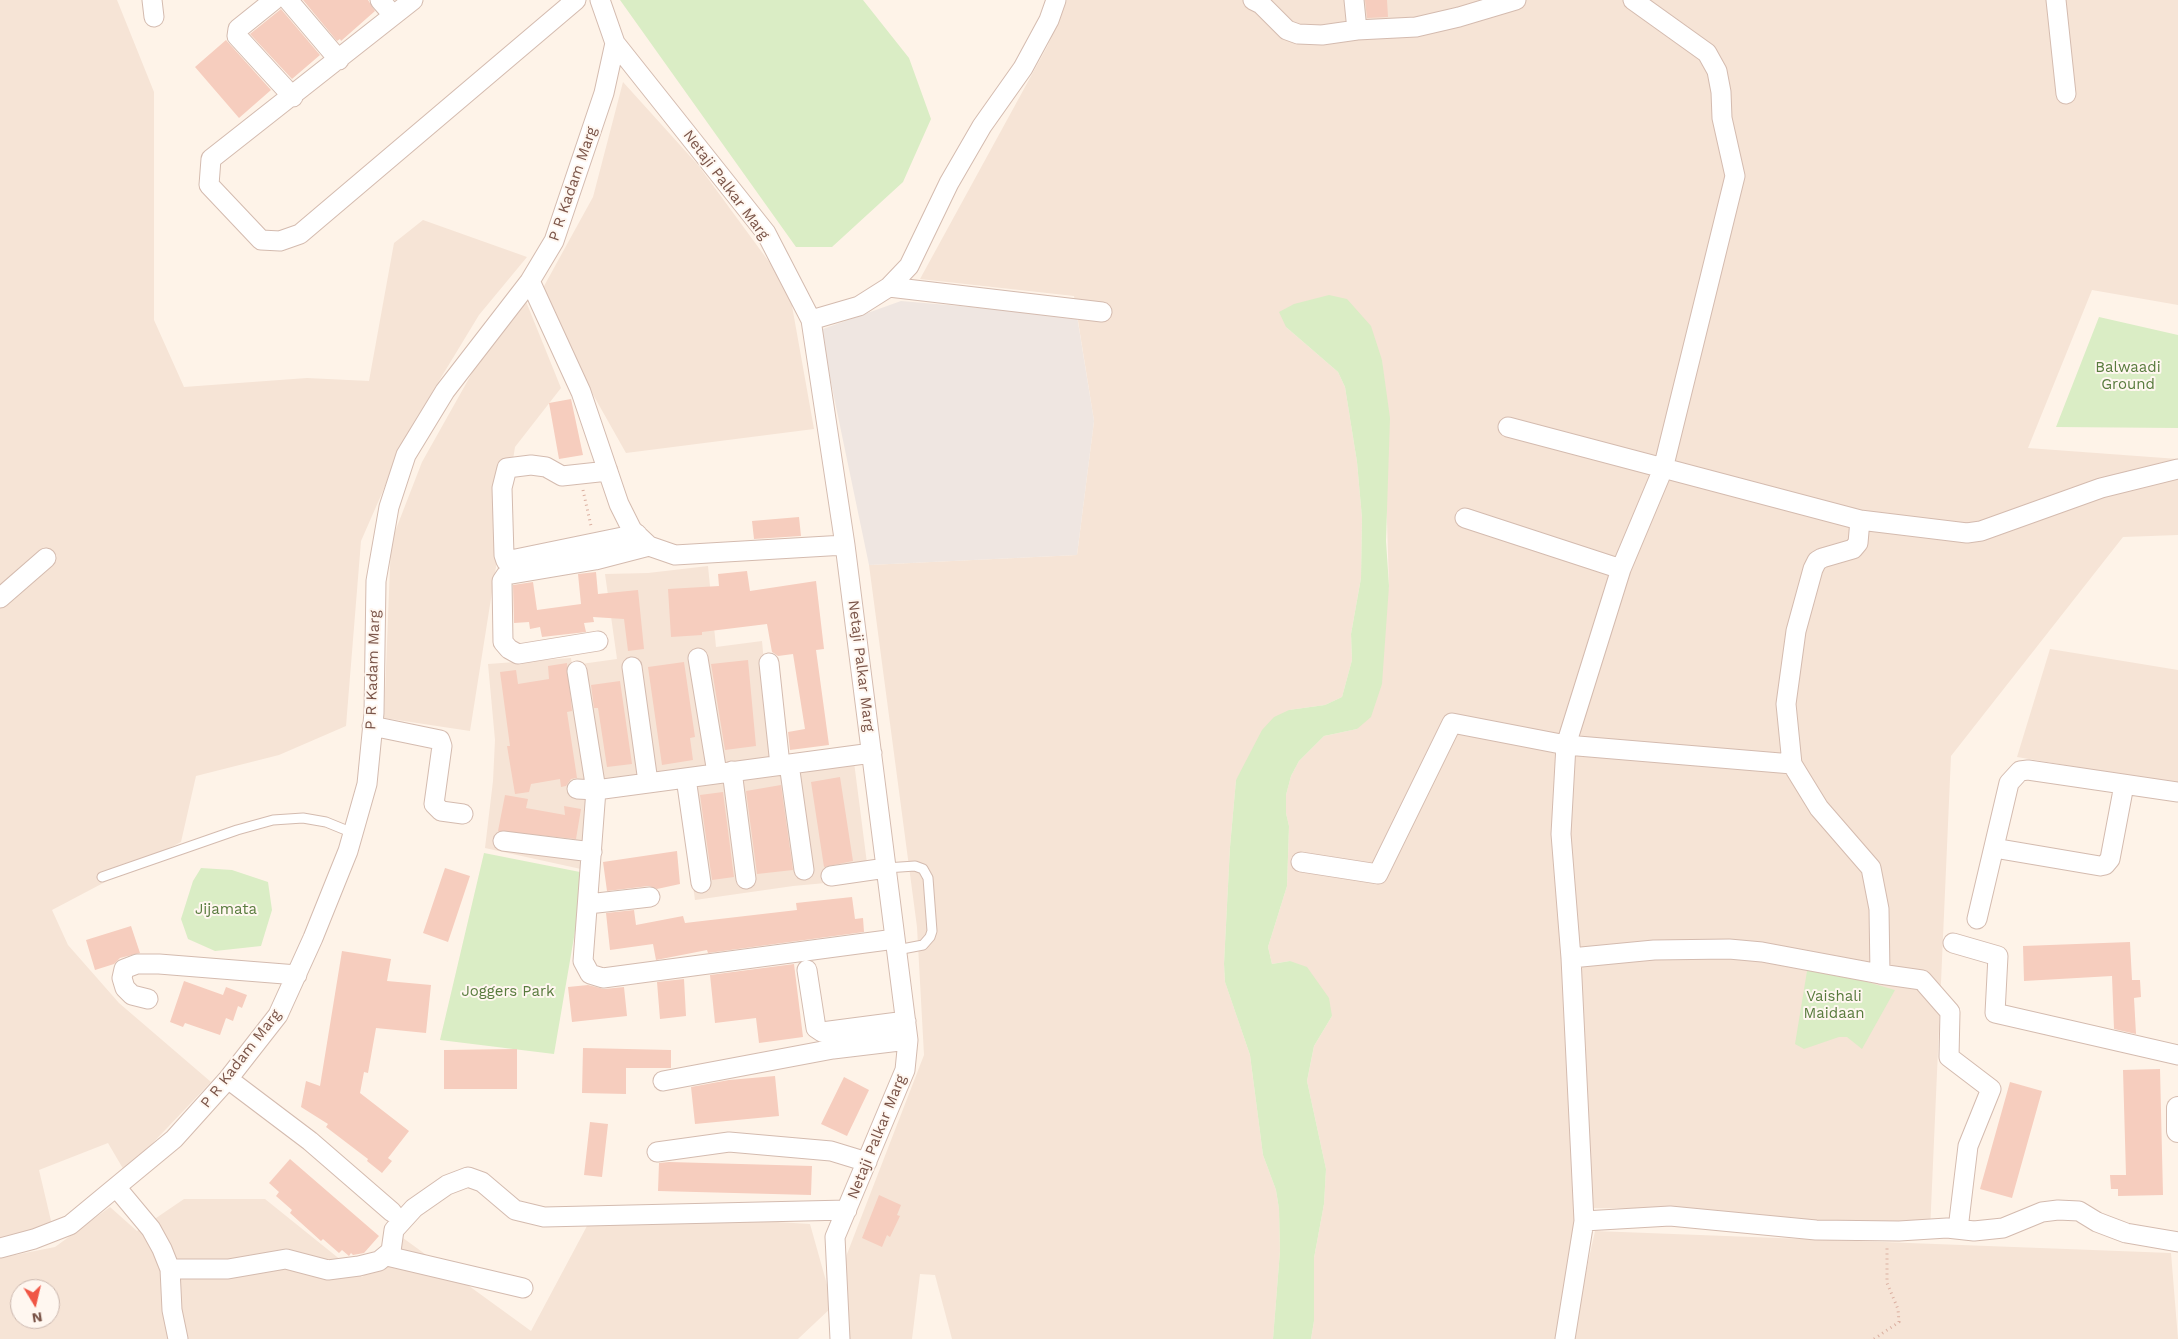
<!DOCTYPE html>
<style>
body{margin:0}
#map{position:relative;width:2178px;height:1339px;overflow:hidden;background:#fef3e8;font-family:"Work Sans",sans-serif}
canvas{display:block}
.north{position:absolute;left:10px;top:1279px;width:50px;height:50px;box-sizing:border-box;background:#fff7f0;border:1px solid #cab6ad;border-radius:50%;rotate:171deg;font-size:14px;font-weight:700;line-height:20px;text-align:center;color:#7b5549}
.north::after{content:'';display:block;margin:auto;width:18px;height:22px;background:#f05645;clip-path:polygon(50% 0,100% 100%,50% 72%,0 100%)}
</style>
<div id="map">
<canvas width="2178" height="1339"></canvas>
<div class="north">N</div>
</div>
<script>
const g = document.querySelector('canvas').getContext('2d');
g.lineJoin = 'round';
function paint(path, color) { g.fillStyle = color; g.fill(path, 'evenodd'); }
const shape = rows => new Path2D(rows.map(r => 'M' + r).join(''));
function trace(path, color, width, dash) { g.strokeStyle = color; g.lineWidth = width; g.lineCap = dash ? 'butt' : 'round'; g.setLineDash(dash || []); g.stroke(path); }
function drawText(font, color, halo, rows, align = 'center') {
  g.font = font + ' "Work Sans",sans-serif'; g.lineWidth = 4; g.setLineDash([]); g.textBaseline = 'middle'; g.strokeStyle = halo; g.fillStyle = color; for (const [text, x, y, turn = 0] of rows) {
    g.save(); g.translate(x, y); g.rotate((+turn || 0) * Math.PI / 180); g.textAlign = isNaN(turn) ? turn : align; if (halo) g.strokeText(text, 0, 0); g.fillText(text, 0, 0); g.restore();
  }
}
paint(shape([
 [0,0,117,0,154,92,154,320,184,387,307,378,369,381,394,243,423,220,527,257,479,315,411,427,361,541,346,726,279,755,196,776,181,842,52,910,68,945,119,1003,211,1082,125,1172,108,1143,39,1170,52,1225,0,1239],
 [1067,0,2178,0,2178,305,2092,290,2028,448,2178,459,2178,535,2123,537,1951,756,1930,1231,1681,1209,1578,1208,1557,1339,1311,1339,1314,1321,1314,1258,1324,1204,1326,1169,1307,1081,1314,1046,1332,1016,1290,961,1272,964,1268,947,1287,886,1289,826,1286,813,1286,795,1291,776,1299,761,1324,736,1357,729,1389,586,1382,360,1286,327,1338,372,1345,387,1357,462,1362,518,1361,578,1351,634,1352,660,1342,697,1325,705,1289,710,1236,780,1230,847,1224,964,1225,982,1250,1055,1263,1155,1276,1190,1279,1209,1280,1251,1273,1339,952,1339,935,1275,920,1274,912,1339,835,1339,847,1254,924,1055,917,927,869,565,1077,555,1094,421,1074,296,920,279,1048,45],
 [623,82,698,165,789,289,814,429,626,453,538,297,593,197],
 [525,299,561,388,515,447,470,731,384,718,391,542,422,462,490,341],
 [708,566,716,647,762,641,773,760,601,783,581,664,617,659,605,574,648,573],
 [2050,649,2178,670,2178,784,2017,757],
 [571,658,589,797,581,869,485,848,493,781,495,740,488,664],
 [854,762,869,879,793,886,695,900,679,787],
 [184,1199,265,1199,362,1277,403,1238,531,1331,595,1211,810,1224,833,1306,798,1339,0,1339,0,1258,55,1247,110,1207,137,1231],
 [20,1289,50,1289,50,1319,20,1319],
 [1595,1231,2171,1253,2178,1339,1571,1339]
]), '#f6e4d6');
paint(shape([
 [901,301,1077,316,1094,421,1077,555,869,565,820,330]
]), '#efe6e1');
paint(shape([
 [620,0,863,0,909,58,931,119,903,182,832,247,796,247],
 [1329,295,1347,299,1371,326,1382,360,1390,418,1386,541,1389,586,1382,684,1371,717,1357,729,1324,736,1299,761,1291,776,1286,795,1286,813,1289,826,1287,886,1268,947,1272,964,1290,961,1307,967,1329,998,1332,1016,1314,1046,1307,1081,1326,1169,1324,1204,1314,1258,1314,1321,1311,1339,1273,1339,1280,1251,1279,1209,1276,1190,1263,1155,1250,1055,1225,982,1224,964,1230,847,1236,780,1262,730,1274,717,1289,710,1325,705,1342,697,1352,660,1351,634,1361,578,1362,518,1357,462,1345,387,1338,372,1286,327,1279,312,1294,304],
 [2099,317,2178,335,2178,428,2056,427],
 [484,853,585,873,554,1054,440,1040],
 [201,868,232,870,268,882,272,910,261,946,215,951,188,939,181,919,193,881],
 [1808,965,1895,990,1862,1049,1847,1037,1839,1037,1804,1049,1795,1044]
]), '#daedc5');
paint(shape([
 [303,0,368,0,375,11,341,41,340,39,337,41],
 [1365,0,1387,0,1388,17,1367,18],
 [281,9,320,55,292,79,250,34],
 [226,40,271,90,239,118,195,67],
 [571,399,583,455,559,459,549,403],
 [799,517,801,536,754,539,752,521],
 [747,571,750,591,816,581,824,649,816,650,829,745,790,750,788,732,805,729,793,654,778,656,772,652,767,624,702,632,702,635,671,637,668,589,719,586,718,574],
 [596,572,598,594,638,590,644,649,628,651,624,619,593,617,594,622,584,623,586,632,542,637,540,627,530,629,529,622,514,623,513,585,533,582,537,610,581,604,578,574],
 [748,660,756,746,725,750,711,664],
 [684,662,695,737,690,738,693,760,662,765,648,667],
 [567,663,572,711,567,712,577,778,571,779,566,786,561,787,560,779,531,784,529,792,515,794,507,746,510,746,500,672,516,670,518,684,549,679,548,666],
 [620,681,632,764,607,767,598,708,594,708,591,685],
 [840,777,853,861,824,867,811,782],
 [781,785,793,870,757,874,746,791],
 [723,792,734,877,712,880,700,795],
 [505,795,528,799,526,808,565,815,564,806,581,809,576,839,498,831],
 [677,851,680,884,657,889,649,886,607,891,603,862],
 [445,868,470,876,448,942,423,933],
 [852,897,855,919,863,918,864,932,708,953,707,950,656,960,653,944,610,950,606,913,634,910,636,925,683,916,685,923,797,910,796,903],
 [131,926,140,953,120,958,114,964,95,970,86,940],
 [2130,942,2132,980,2140,980,2141,997,2134,998,2136,1034,2114,1029,2112,976,2024,981,2023,946],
 [342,951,391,959,387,981,431,985,426,1033,376,1028,368,1073,364,1072,360,1093,409,1131,388,1158,392,1161,382,1173,367,1161,368,1159,326,1127,328,1124,301,1107,306,1081,320,1086],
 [794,964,803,1037,759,1043,756,1018,715,1023,710,975],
 [684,979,686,1016,660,1019,657,982],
 [184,981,223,995,226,987,247,995,242,1008,238,1006,233,1021,226,1018,220,1035,185,1023,183,1027,170,1022],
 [588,985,604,989,624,987,627,1016,572,1022,568,987],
 [583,1048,671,1050,671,1068,626,1068,626,1094,582,1093],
 [517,1049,517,1089,444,1089,444,1050],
 [2160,1069,2163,1195,2118,1196,2118,1189,2111,1189,2110,1175,2126,1175,2123,1070],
 [775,1076,779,1116,695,1124,691,1087,729,1080],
 [844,1077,869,1090,847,1136,821,1124],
 [2010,1082,2042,1091,2012,1198,1980,1189],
 [590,1122,608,1124,602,1177,584,1175],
 [290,1159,379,1236,364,1253,353,1255,351,1253,349,1256,342,1250,339,1253,323,1239,321,1241,290,1213,292,1210,276,1196,279,1192,269,1183],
 [669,1162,812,1166,811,1195,658,1191,659,1163],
 [879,1195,901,1205,897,1215,900,1216,890,1237,887,1235,882,1247,862,1238]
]), '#f6cdbe');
const service = shape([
 [886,868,915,866,923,869,928,878,932,931,930,937,923,945,897,950],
 [102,877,237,830,273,820,303,818,326,822,353,833]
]);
const minor = shape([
 [152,0,154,17],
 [274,0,238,29,237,36,293,97],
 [288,0,339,60],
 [380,0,393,15],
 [413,0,211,159,209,185,261,240,280,241,300,234,576,0],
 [1253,0,1261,4,1287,30,1298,34,1322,35,1357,30,1416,27,1459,17,1516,0],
 [1354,0,1357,30],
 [2056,0,2066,94],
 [615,43,766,233,811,320,845,545,908,1040,905,1070,835,1237,840,1339],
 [530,281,581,392,619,504,632,530,649,546,675,555,845,545],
 [889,287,1102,312],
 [811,320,859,306,889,287,909,266,949,183,982,126,1023,68,1049,20,1056,0],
 [1508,427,1860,520,1967,533,1981,531,2101,488,2178,469],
 [608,471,562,476,546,467,531,465,507,468,502,488,504,555,506,561,637,534],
 [1465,518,1621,569],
 [1860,520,1858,543,1853,549,1822,558,1817,561,1813,569,1796,631,1786,704,1792,764,1819,808,1871,868,1879,909,1880,974,1922,980,1950,1012,1949,1057,1991,1089,1968,1146,1958,1229],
 [0,598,46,558],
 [598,641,518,654,509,649,503,642,502,581,506,575,595,560,649,546],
 [698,658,717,773],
 [769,663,780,765],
 [632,667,648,782],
 [577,671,596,790,577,789],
 [372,726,440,740,442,746,434,804,441,811,463,814],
 [872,753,596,790,583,961,590,974,603,978,895,939],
 [789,764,804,870],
 [732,771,746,879],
 [686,778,701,883],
 [503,841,592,852],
 [1994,848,2100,866,2105,865,2110,859,2124,785],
 [1301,862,1378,874,1452,723,1566,745,1792,764],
 [831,876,886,868],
 [588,904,650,897],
 [1977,919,2009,783,2020,771,2028,770,2178,792],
 [1953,943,1998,956,1995,1013,2178,1055],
 [1571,958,1654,950,1729,949,1762,952,1880,974],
 [807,970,816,1028,822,1032,906,1021],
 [148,999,132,995,125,988,122,978,124,969,137,964,159,964,297,975],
 [228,1079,310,1141,392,1212],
 [663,1081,833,1049,908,1040],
 [657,1152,729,1142,831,1151,867,1162],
 [116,1187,151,1229,162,1249,170,1269,172,1310,178,1339],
 [1584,1221,1670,1216,1816,1230,1899,1231,1947,1228,1974,1231,2003,1228,2042,1212,2058,1210,2079,1211,2097,1222,2126,1233,2178,1242],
 [0,1248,34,1239,70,1225,174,1139,228,1079,278,1015,313,938,348,851,367,784,374,713,376,581,389,507,406,455,445,391,530,281,554,241,604,93,615,43,600,0],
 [387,1256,523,1288],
 [170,1269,228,1269,286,1259,328,1270,359,1266,379,1261,391,1251,394,1230,414,1208,447,1185,468,1177,482,1182,515,1210,544,1217,847,1210],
 [1565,1339,1584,1221,1571,958,1561,834,1566,745,1621,569,1663,469,1735,176,1722,118,1721,92,1717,71,1707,53,1633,0]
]);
const tertiary = shape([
 [2178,1108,2178,1131]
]);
trace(service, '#d4bbaf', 11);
trace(minor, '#d4bbaf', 21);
trace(tertiary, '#d4bbaf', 24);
trace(shape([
 [583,490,591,526],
 [1874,1339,1899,1322,1898,1309,1887,1283,1887,1248]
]), '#dbafa0', 3, [1, 4]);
trace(service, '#fff', 9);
trace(minor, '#fff', 19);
trace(tertiary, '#fff', 22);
drawText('15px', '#7b5549', '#fff7f0', [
 ["P R Kadam Marg",573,184,-71],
 ["Netaji Palkar Marg",726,185,53],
 ["Netaji Palkar Marg",861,666,83],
 ["P R Kadam Marg",373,670,-88],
 ["P R Kadam Marg",241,1059,-52],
 ["Netaji Palkar Marg",877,1137,-68]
]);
drawText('15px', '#587b3d', '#fff7f0', [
 ["Balwaadi",2128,368],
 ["Ground",2128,385],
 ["Jijamata",226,910],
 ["Joggers Park",508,992],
 ["Vaishali",1834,997],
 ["Maidaan",1834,1014]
]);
</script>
